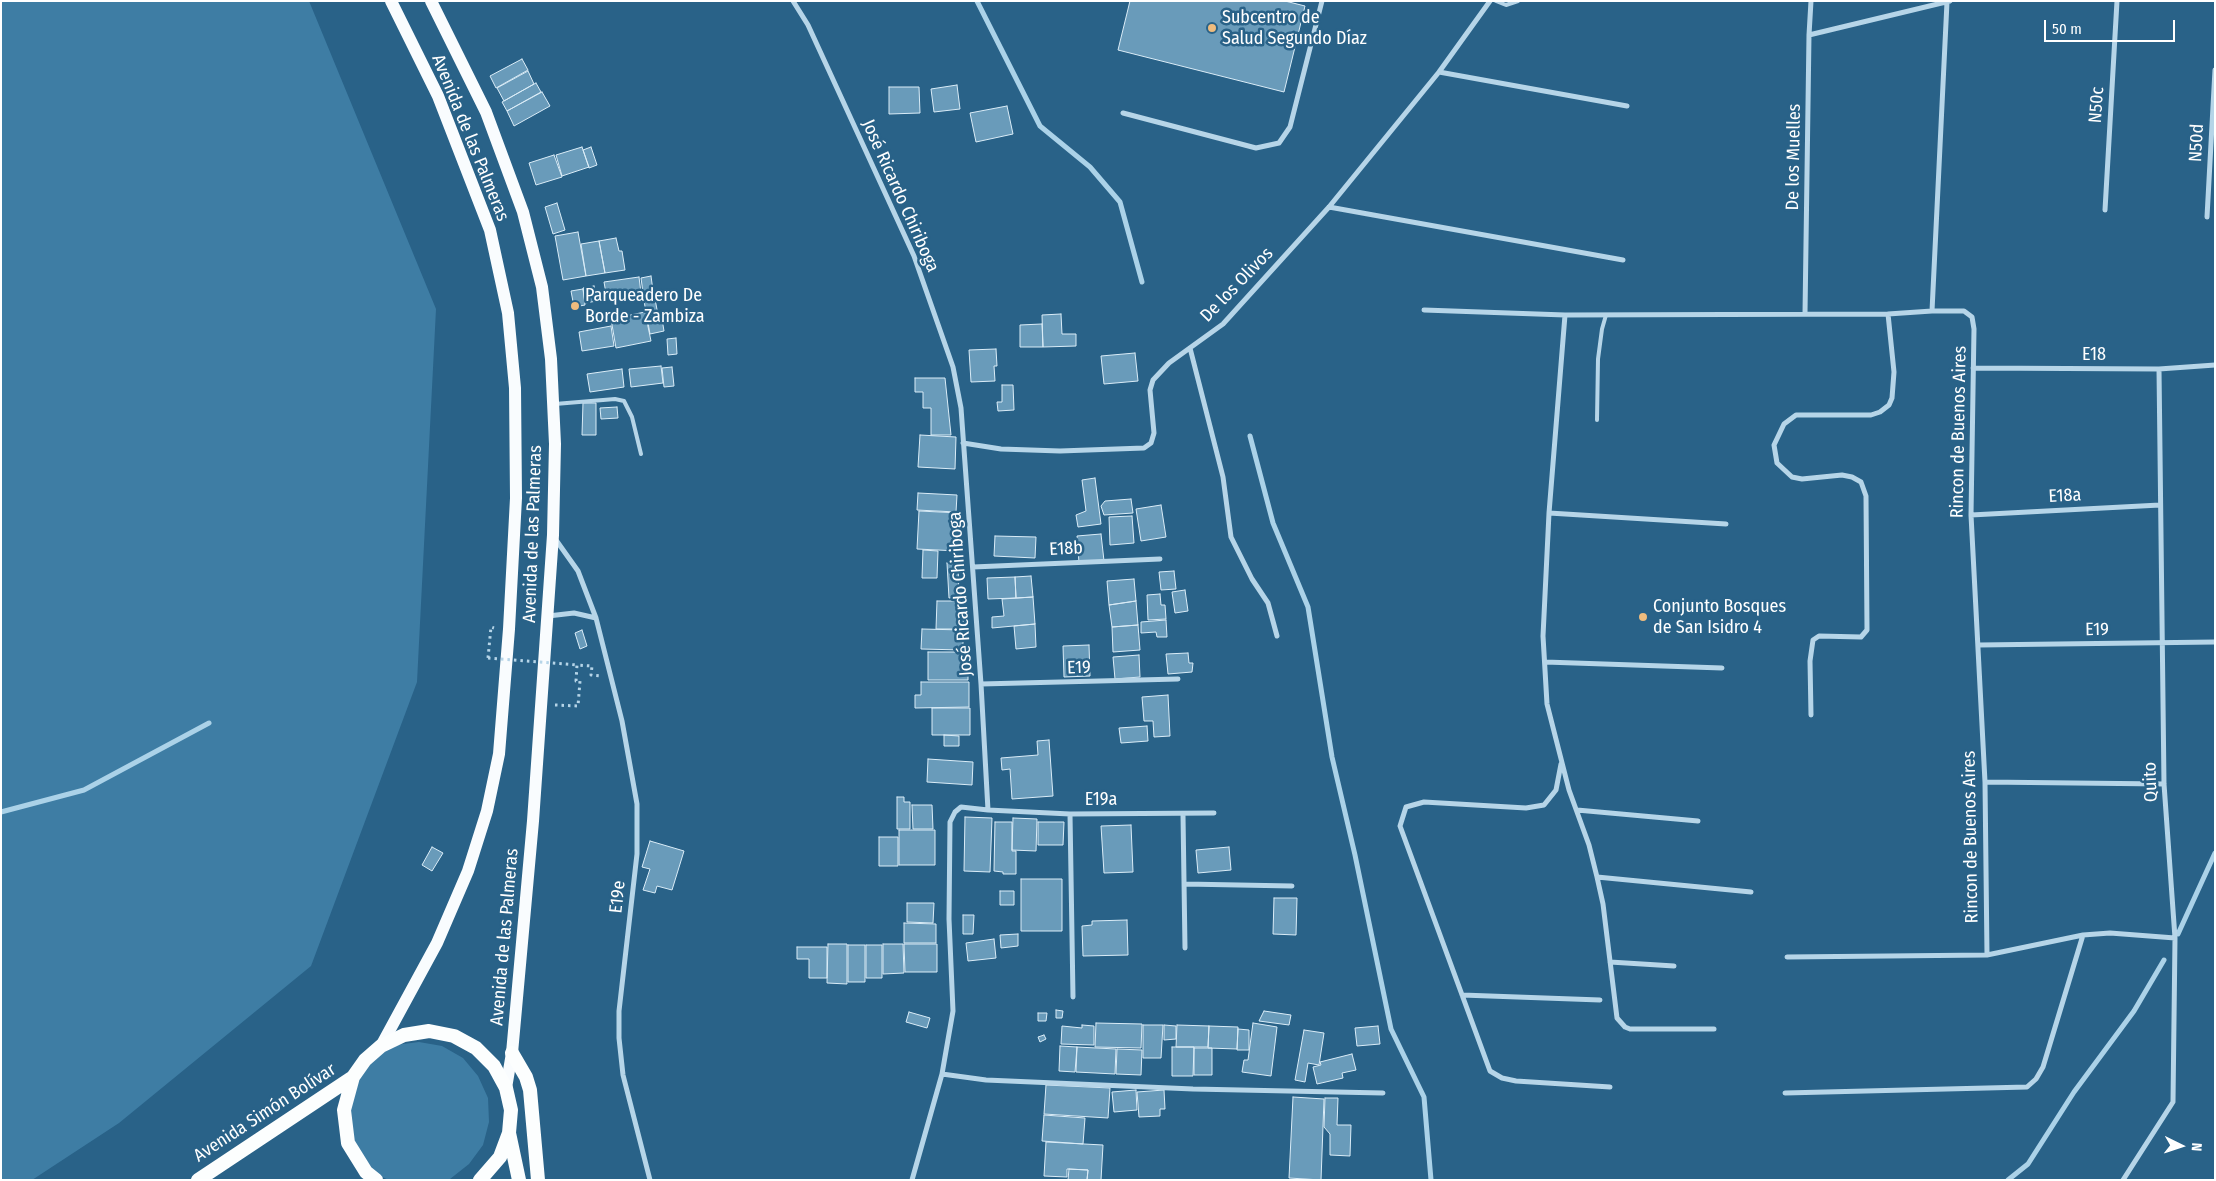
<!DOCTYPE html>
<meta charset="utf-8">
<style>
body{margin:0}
#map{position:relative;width:2216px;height:1181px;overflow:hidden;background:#296288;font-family:"Fira Sans Condensed",sans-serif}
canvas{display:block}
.frame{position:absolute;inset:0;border:2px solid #fff;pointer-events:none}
.north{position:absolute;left:2156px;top:1121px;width:50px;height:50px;-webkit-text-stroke:4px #296288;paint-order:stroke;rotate:94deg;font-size:14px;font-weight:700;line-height:20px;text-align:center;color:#fff}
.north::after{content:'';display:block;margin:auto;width:18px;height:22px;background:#fff;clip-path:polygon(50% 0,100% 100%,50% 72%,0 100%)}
.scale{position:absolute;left:2044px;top:20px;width:131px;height:22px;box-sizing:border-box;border:2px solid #fff;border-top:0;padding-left:6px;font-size:15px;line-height:18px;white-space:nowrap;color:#fff;-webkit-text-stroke:4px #296288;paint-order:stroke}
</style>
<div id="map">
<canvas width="2216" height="1181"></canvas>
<div class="frame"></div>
<div class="north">N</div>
<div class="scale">50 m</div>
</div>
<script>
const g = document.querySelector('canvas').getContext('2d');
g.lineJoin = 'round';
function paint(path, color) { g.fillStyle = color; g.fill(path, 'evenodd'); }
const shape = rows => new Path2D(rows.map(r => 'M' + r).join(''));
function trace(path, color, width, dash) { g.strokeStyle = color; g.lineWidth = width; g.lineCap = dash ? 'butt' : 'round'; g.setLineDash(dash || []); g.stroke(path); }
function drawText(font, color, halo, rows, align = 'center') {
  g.font = font + ' "Fira Sans Condensed",sans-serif'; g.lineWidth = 5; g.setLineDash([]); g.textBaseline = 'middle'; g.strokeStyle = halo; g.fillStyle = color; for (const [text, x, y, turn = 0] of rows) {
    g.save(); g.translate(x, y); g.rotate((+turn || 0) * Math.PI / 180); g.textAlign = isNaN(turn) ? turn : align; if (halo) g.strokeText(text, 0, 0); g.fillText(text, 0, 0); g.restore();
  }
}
paint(shape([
 [1,1,309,1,436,309,417,682,311,966,119,1123,32,1180,1,1180],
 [419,1042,442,1046,463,1058,478,1076,488,1098,489,1122,483,1145,469,1164,450,1179,389,1180,382,1177,364,1162,351,1142,348,1095,374,1056,395,1045]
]), '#3e7da4');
trace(shape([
 [977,1,1040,126,1090,167,1120,202,1142,282],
 [1250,436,1273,523,1308,607,1332,757,1355,855,1391,1029,1424,1097,1431,1180],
 [1,812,84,790,209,723],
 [2178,934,2215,853],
 [2008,1180,2028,1164,2074,1092,2134,1011,2164,960]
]), '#abd2e8', 5);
const building = shape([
 [1130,1,1285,1,1305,6,1284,92,1118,50,1130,1],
 [522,59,528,70,496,88,490,76,522,59],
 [528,71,534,84,504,101,497,88,528,71],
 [536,83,541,92,507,111,502,102,536,83],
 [957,85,960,109,934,112,931,89,957,85],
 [889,87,919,87,920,113,889,114,889,87],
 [542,92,550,106,514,126,507,111,542,92],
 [1007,106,1013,134,976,142,970,113,1007,106],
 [582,147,589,167,562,176,556,155,582,147],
 [591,147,597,165,589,168,583,150,591,147],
 [554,155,562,177,536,185,529,163,554,155],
 [557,203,565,230,553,234,545,207,557,203],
 [578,232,586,276,563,280,555,236,578,232],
 [616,238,619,251,622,251,625,270,605,273,599,241,616,238],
 [599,241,605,273,586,276,581,244,599,241],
 [651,276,654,298,644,300,641,278,651,276],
 [639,277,641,293,607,299,604,282,639,277],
 [594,286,597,301,585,303,583,288,594,286],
 [583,289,585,305,574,307,571,291,583,289],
 [655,299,659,320,662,319,664,331,650,334,644,301,655,299],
 [645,312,651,341,616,348,611,319,645,312],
 [1061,314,1062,334,1076,334,1076,346,1043,347,1042,315,1061,314],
 [1042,324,1043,347,1020,347,1020,325,1042,324],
 [611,326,614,346,582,351,579,332,611,326],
 [676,338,677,354,668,355,667,339,676,338],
 [996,349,997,366,994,366,995,381,971,382,969,350,996,349],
 [1135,353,1138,381,1104,384,1101,356,1135,353],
 [661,366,663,383,631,387,629,369,661,366],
 [672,367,674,386,664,387,662,368,672,367],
 [622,369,624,387,590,392,587,374,622,369],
 [915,378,945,378,951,435,931,435,931,408,923,408,923,392,915,392,915,378],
 [1002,385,1013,385,1014,410,998,411,997,402,1002,402,1002,385],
 [583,403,596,403,596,435,582,435,583,403],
 [617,407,618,418,601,419,600,408,617,407],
 [920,435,956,437,955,469,918,467,920,435],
 [1095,478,1101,524,1078,527,1076,515,1086,511,1082,480,1095,478],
 [918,493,957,495,956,512,917,510,918,493],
 [1131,499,1133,513,1104,515,1101,506,1105,501,1131,499],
 [1161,505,1166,537,1141,541,1136,509,1161,505],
 [919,511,960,513,958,551,917,549,919,511],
 [1132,516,1134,543,1110,545,1109,517,1132,516],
 [1101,534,1104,561,1079,563,1077,536,1101,534],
 [995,536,1036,537,1035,558,994,556,995,536],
 [923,550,938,551,937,578,922,578,923,550],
 [947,563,958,563,959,597,949,598,947,563],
 [1174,571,1176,589,1161,590,1159,572,1174,571],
 [1031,576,1033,597,1016,598,1015,577,1031,576],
 [1015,577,1016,598,988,599,987,578,1015,577],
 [1134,579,1136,601,1109,605,1107,581,1134,579],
 [1185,590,1188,611,1175,613,1172,592,1185,590],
 [1160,594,1161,605,1165,605,1166,619,1148,620,1147,595,1160,594],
 [1033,597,1035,624,992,628,992,617,1004,616,1002,599,1033,597],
 [937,601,964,601,963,629,936,629,937,601],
 [1136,601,1138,625,1112,627,1109,605,1136,601],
 [1166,620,1167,637,1157,637,1156,632,1141,633,1141,622,1166,620],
 [1035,624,1036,647,1016,649,1014,626,1035,624],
 [1138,625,1140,650,1113,652,1112,627,1138,625],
 [922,629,963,630,963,650,921,649,922,629],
 [582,630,587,646,580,649,575,633,582,630],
 [1089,645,1090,676,1064,677,1063,646,1089,645],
 [928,652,968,652,968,680,928,680,928,652],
 [1188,653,1189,663,1193,663,1192,672,1168,674,1166,654,1188,653],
 [1139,655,1140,677,1115,679,1113,657,1139,655],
 [921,682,969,682,969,707,915,708,915,695,921,695,921,682],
 [1168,695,1170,736,1154,737,1153,721,1144,721,1142,697,1168,695],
 [932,708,970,708,970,735,932,735,932,708],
 [1147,726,1148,741,1121,743,1119,728,1147,726],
 [944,735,959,736,959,746,944,746,944,735],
 [1049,740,1053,796,1012,799,1010,769,1002,770,1001,758,1038,755,1037,741,1049,740],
 [928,759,973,762,972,785,927,782,928,759],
 [897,797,904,797,904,802,910,802,910,829,897,829,897,797],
 [912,805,932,805,933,829,913,829,912,805],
 [965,817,992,818,990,872,964,871,965,817],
 [1013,818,1037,819,1036,851,1012,850,1013,818],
 [995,822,1012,822,1012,851,1016,851,1016,874,1003,874,1003,872,994,871,995,822],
 [1038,822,1064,822,1063,845,1038,845,1038,822],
 [1131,825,1133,872,1104,873,1101,826,1131,825],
 [899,830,935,830,935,865,899,865,899,830],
 [879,837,898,837,898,866,879,866,879,837],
 [650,841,684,851,672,890,657,886,655,893,643,890,650,869,642,867,650,841],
 [432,847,443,853,432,871,422,865,432,847],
 [1229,847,1231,870,1198,873,1196,850,1229,847],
 [1021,879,1062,879,1062,931,1021,931,1021,879],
 [1000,891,1014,891,1014,905,1000,905,1000,891],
 [1274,898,1297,898,1296,935,1273,934,1274,898],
 [907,903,934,903,933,923,907,922,907,903],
 [963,915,974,915,973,934,963,934,963,915],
 [1127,920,1128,955,1083,956,1082,926,1092,925,1092,921,1127,920],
 [904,923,936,924,936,943,904,943,904,923],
 [1018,934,1018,946,1001,948,1000,935,1018,934],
 [994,939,996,958,968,961,966,943,994,939],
 [828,944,847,944,847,984,827,983,828,944],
 [883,944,903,944,904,973,883,974,883,944],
 [904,944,937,944,937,972,905,972,904,944],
 [848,945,865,945,865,982,848,982,848,945],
 [866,945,882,945,882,978,866,978,866,945],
 [797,947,827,947,827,978,809,978,809,959,797,959,797,947],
 [1056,1010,1063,1011,1062,1018,1056,1018,1056,1010],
 [1264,1011,1291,1015,1289,1025,1259,1021,1264,1011],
 [909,1012,930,1018,927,1028,906,1022,909,1012],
 [1038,1013,1047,1013,1046,1021,1038,1021,1038,1013],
 [1096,1023,1142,1024,1141,1048,1095,1047,1096,1023],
 [1253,1023,1277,1027,1271,1076,1242,1072,1244,1060,1248,1060,1253,1023],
 [1082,1025,1094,1026,1094,1045,1061,1044,1062,1026,1082,1028,1082,1025],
 [1143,1025,1163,1025,1161,1058,1143,1058,1143,1025],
 [1164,1025,1176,1026,1176,1039,1164,1040,1164,1025],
 [1177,1025,1209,1026,1208,1047,1176,1047,1177,1025],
 [1209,1026,1238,1027,1237,1049,1208,1048,1209,1026],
 [1378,1026,1380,1044,1357,1046,1355,1028,1378,1026],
 [1238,1029,1249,1030,1249,1050,1237,1050,1238,1029],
 [1304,1030,1324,1033,1319,1065,1308,1063,1305,1082,1295,1080,1304,1030],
 [1044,1035,1046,1039,1040,1042,1038,1037,1044,1035],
 [1060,1046,1077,1047,1075,1072,1059,1071,1060,1046],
 [1077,1047,1116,1049,1115,1074,1076,1072,1077,1047],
 [1172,1047,1194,1047,1193,1076,1172,1076,1172,1047],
 [1194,1048,1212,1048,1212,1075,1194,1075,1194,1048],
 [1117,1049,1142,1050,1141,1075,1116,1074,1117,1049],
 [1352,1054,1356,1070,1342,1073,1343,1078,1317,1084,1313,1067,1321,1065,1320,1062,1352,1054],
 [1046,1085,1110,1088,1108,1118,1044,1114,1046,1085],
 [1136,1090,1137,1110,1114,1112,1112,1092,1136,1090],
 [1164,1090,1165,1109,1160,1109,1160,1116,1139,1117,1137,1092,1164,1090],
 [1293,1097,1324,1099,1321,1180,1289,1178,1293,1097],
 [1325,1098,1338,1098,1337,1125,1351,1125,1350,1156,1330,1155,1330,1134,1324,1127,1325,1098],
 [1044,1115,1085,1118,1083,1144,1042,1141,1044,1115],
 [1046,1142,1103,1145,1101,1180,1087,1180,1088,1170,1067,1169,1067,1177,1044,1176,1046,1142],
 [1069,1169,1088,1170,1087,1180,1068,1180,1069,1169]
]);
paint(building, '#699bba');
trace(building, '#daecf7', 1);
trace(shape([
 [488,658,491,627,494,628],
 [555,705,578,706,580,681,576,681,577,665,592,666,591,675,601,676]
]), '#b6d5e8', 3, [2.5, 4]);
trace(shape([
 [1496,1,1506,5,1518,1],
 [555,404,615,399,624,401,632,417,641,454],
 [1597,420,1598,359,1602,329,1606,315]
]), '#b6d5e8', 4);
trace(shape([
 [793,1,808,25,914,256,953,367,961,408,981,684,988,810,961,807,955,812,950,822,949,919,953,1011,942,1074,912,1180],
 [1809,35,1950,1],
 [1439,72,1627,106],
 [1123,113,1256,148,1279,143,1290,127,1322,1],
 [1329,207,1623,260],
 [2105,210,2117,1],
 [2207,217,2215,70],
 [1424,310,1565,315,1888,314,1932,311,1964,311,1972,317,1974,329,1971,515,1985,782,1987,955],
 [1932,311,1947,2],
 [1805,313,1809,35,1811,1],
 [1565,315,1549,513,1543,636,1547,704,1569,790,1589,845,1597,877,1603,904,1617,1018,1625,1027,1630,1029,1714,1029],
 [1190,348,1223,477,1231,537,1252,579,1268,603,1277,636],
 [1973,368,2159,369,2215,365],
 [963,443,1001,449,1060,451,1144,448,1151,443,1154,433,1150,390,1153,380,1169,363,1223,324,1329,207,1439,72,1490,1],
 [1549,513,1726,524],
 [1971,515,2160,505],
 [556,540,578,571,596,618,622,721,637,804,637,854,619,1011,619,1038,623,1075,650,1180],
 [973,567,1160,559],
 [548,616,574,613,596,618],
 [1979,645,2215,642],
 [1545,662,1722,668],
 [981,684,1178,679],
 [1811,715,1810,661,1813,640,1819,636,1861,637,1867,630,1866,496,1861,482,1852,477,1842,475,1802,479,1792,477,1777,463,1774,445,1784,424,1796,415,1871,415,1880,412,1889,405,1892,398,1894,372,1888,314],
 [1561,764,1556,790,1544,805,1526,808,1424,802,1406,807,1400,826,1490,1071,1502,1078,1516,1081,1610,1087],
 [1985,782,2164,784],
 [988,810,1070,814,1214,813],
 [1577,810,1698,821],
 [1070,814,1073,997],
 [1183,815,1185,948],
 [1597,877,1751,892],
 [1185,884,1292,886],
 [1787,957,1987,955,2083,935,2110,933,2175,938],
 [1610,962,1674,966],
 [1462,995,1600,1000],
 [942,1074,986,1080,1193,1089,1383,1093],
 [1785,1093,2027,1087,2036,1079,2043,1067,2083,935],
 [2123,1180,2173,1102,2175,938,2164,784,2159,369]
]), '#b6d5e8', 5);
trace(shape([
 [431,1,486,112,523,212,542,287,551,359,555,444,553,535,533,821,512,1053,506,1088],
 [381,1046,437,943,468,871,487,811,499,754,509,629,516,498,515,388,508,313,490,230,438,96,391,1]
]), '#f9fcfe', 12);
trace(shape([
 [512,1053,526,1077,530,1090,538,1180],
 [509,1133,519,1180],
 [198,1180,353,1077],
 [376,1180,366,1172,348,1143,344,1110,353,1077,365,1060,381,1046,404,1035,429,1031,454,1036,476,1048,494,1066,506,1088,511,1110,509,1133,500,1157,480,1180]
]), '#fcfefe', 14);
trace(shape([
 [488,658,577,665]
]), '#b6d5e8', 3, [2.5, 4]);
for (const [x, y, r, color] of [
 [1212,28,5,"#efbc7e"],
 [575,306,5,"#efbc7e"],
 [1643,617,5,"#efbc7e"]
]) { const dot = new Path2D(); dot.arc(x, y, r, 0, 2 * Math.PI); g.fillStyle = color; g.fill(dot); trace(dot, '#296288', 2); }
drawText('18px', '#fff', '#296288', [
 ["Subcentro de",1222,18],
 ["Salud Segundo Díaz",1222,39],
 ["Parqueadero De",585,296],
 ["Borde - Zambiza",585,317],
 ["Conjunto Bosques",1653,607],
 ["de San Isidro 4",1653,628]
], 'left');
drawText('18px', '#fff', '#296288', [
 ["N50c",2097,105,-86],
 ["Avenida de las Palmeras",470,138,68],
 ["N50d",2197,143,-87],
 ["De los Muelles",1794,157,-89],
 ["José Ricardo Chiriboga",900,196,66],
 ["De los Olivos",1237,285,-46],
 ["E18",2094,355],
 ["Rincon de Buenos Aires",1959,432,-89],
 ["E18a",2065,496,-3],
 ["Avenida de las Palmeras",533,534,-88],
 ["E18b",1066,549,-3],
 ["José Ricardo Chiriboga",961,594,-94],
 ["E19",2097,630,-1],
 ["E19",1079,668,-2],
 ["Quito",2151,782,-92],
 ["E19a",1101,800],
 ["Rincon de Buenos Aires",1971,837,-91],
 ["E19e",618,897,-84],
 ["Avenida de las Palmeras",505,937,-85],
 ["Avenida Simón Bolívar",265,1113,-33]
]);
</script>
